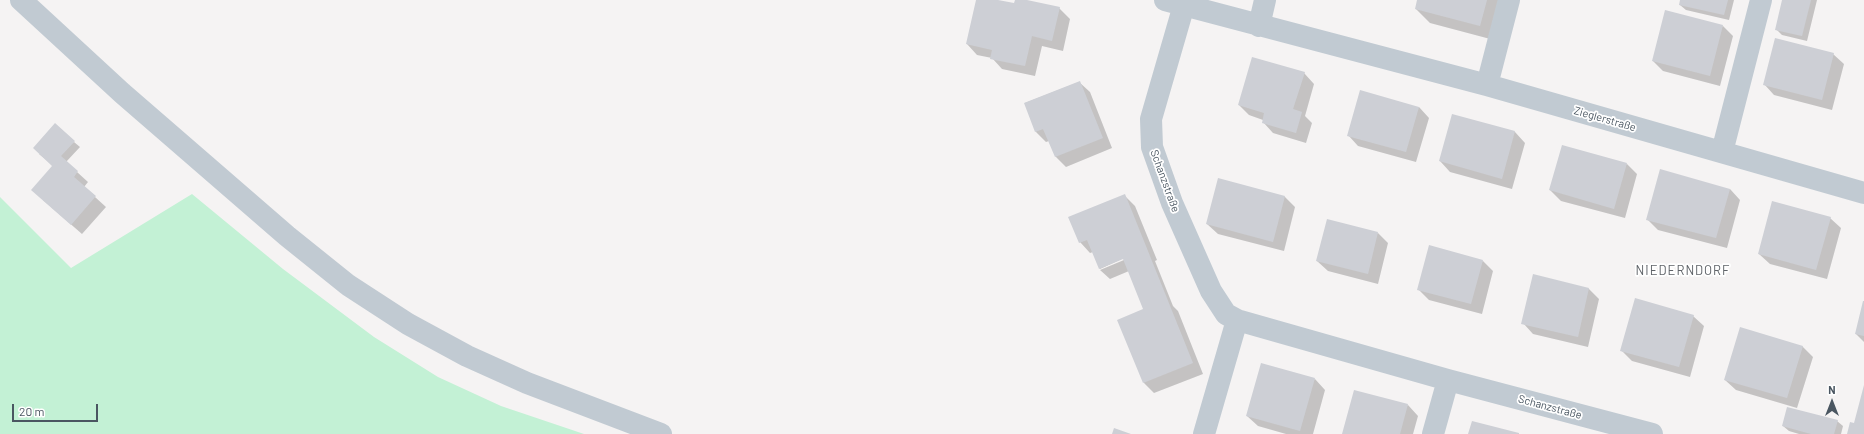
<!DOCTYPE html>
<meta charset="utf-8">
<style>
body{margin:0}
#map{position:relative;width:1864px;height:434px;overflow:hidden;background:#f5f3f3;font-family:Barlow,sans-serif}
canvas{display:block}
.north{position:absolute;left:1812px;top:382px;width:40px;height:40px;-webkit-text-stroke:3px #fff;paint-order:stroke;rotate:0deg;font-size:11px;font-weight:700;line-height:16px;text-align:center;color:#4a5661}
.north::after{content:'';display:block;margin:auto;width:14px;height:18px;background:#4a5661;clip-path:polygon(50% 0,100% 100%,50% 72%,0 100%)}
.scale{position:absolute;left:12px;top:404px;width:86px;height:18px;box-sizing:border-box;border:2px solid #4a5661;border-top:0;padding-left:5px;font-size:12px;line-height:14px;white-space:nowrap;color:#4a5661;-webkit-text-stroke:3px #fff;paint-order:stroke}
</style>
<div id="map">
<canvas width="1864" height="434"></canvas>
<div class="north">N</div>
<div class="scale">20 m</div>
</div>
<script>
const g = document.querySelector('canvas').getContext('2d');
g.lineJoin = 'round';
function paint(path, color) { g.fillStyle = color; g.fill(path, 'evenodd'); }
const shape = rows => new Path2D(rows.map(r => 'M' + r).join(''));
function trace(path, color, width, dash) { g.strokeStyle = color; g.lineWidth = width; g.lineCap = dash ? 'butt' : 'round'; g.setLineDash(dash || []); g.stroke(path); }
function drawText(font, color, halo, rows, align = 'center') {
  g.font = font + ' Barlow,sans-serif'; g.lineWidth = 3.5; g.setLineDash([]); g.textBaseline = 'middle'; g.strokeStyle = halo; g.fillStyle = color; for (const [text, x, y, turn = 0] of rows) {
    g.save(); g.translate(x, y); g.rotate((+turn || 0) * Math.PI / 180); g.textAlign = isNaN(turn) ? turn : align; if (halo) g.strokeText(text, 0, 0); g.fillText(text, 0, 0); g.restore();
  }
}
paint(shape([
 [192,194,283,269,374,337,438,377,501,406,584,434,0,434,0,197,71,268]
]), '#c3f1d5');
paint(shape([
 [977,0,993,0,1014,5,1016,0,1023,0,1059,8,1070,19,1063,51,1042,46,1035,76,1002,69,992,58,977,55,967,44],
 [1418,0,1505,0,1494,40,1430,23,1416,9],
 [1682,0,1734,0,1729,20,1686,10,1680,5],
 [1783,0,1817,0,1807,41,1782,35,1776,29],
 [1723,26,1733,36,1720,86,1663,71,1653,61],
 [1833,54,1844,64,1832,110,1774,95,1764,84],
 [1304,73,1314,84,1305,116,1312,123,1306,143,1273,133,1263,122,1263,120,1249,115,1239,105],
 [1079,82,1090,92,1112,148,1066,167,1056,157,1049,141,1046,142,1036,132,1025,103],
 [1419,107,1429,118,1416,162,1358,146,1348,135],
 [1453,115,1515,132,1525,143,1512,189,1450,172,1440,161],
 [74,142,80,147,66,162,88,182,84,187,106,207,82,234,43,200,54,166,39,154],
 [1627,164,1637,174,1625,218,1561,201,1550,190],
 [1219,179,1285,197,1295,207,1284,251,1218,234,1207,224],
 [1730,189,1740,200,1727,248,1658,230,1647,219],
 [1124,195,1135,206,1157,260,1155,261,1173,306,1178,311,1203,374,1154,393,1144,383,1144,309,1129,271,1110,279,1100,270,1124,260,1124,258,1100,269,1093,252,1090,253,1080,242],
 [1830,218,1841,228,1827,279,1770,264,1759,254],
 [1378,233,1388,243,1378,284,1328,271,1317,261],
 [1483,261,1493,271,1482,314,1429,300,1418,289],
 [1534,276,1589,289,1599,299,1588,347,1533,334,1523,323],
 [1864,303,1864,342,1856,334],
 [1693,316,1704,326,1690,377,1632,361,1621,350],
 [1802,346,1813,357,1797,408,1736,390,1725,380],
 [1315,379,1325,390,1313,434,1286,434,1258,426,1247,416],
 [1408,405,1418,416,1413,434,1343,434],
 [1837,421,1843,426,1841,434,1799,434,1789,431,1783,426]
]), '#0003');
paint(shape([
 [976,0,998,0,1014,3,1015,0,1027,0,1060,7,1052,41,1032,36,1025,66,990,59,992,50,966,44],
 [1417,0,1487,0,1480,26,1415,9],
 [1680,0,1728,0,1724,15,1679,5],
 [1782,0,1811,0,1802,36,1775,30],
 [1665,10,1723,25,1710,76,1652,61],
 [1775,38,1834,53,1822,100,1763,85],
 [1252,57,1305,72,1293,109,1302,112,1296,133,1262,123,1264,113,1238,105],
 [1080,81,1103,138,1055,157,1043,129,1035,132,1024,103],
 [1360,90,1419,107,1406,152,1347,136],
 [1452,114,1515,131,1502,179,1439,161],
 [55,123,75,141,61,156,78,171,74,177,96,196,71,225,31,190,52,166,33,148],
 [1562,145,1627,163,1614,209,1549,190],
 [1660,169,1730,189,1716,238,1646,220],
 [1218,178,1285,196,1273,242,1206,224],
 [1125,194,1193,363,1143,383,1117,320,1143,309,1123,259,1099,269,1087,240,1079,243,1068,217],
 [1772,201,1831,217,1816,270,1758,254],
 [1327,219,1378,232,1368,274,1316,261],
 [1429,245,1483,260,1471,304,1417,290],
 [1533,274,1589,288,1578,337,1521,324],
 [1635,298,1694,315,1679,367,1620,351],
 [1863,301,1864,301,1864,336,1855,334],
 [1740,327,1803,346,1787,398,1724,380],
 [1261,363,1315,378,1300,431,1246,416],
 [1864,385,1864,434,1847,434,1850,422,1854,423],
 [1354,390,1408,404,1400,434,1342,434],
 [1787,407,1838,420,1834,434,1811,434,1782,426],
 [1472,421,1519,433,1519,434,1468,434],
 [1114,428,1131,434,1112,434]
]), '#cdcfd5');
trace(shape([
 [21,0,122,93,287,236,348,285,408,324,467,356,527,383,661,434],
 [1165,0,1487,85,1864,193],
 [1184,5,1151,119,1152,147,1172,203,1211,291,1226,314,1237,320,1204,434],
 [1259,26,1265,0],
 [1487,85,1509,0],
 [1722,152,1761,0],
 [1237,320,1448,380,1652,434],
 [1433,434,1448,380]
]), '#c1cad2', 22);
drawText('11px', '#4a5661', '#fff', [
 ["Zieglerstraße",1605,119,16],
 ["Schanzstraße",1165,181,70],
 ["Schanzstraße",1550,407,15]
]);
g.letterSpacing = '1px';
drawText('13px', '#5f6368', '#fff', [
 ["NIEDERNDORF",1683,271]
]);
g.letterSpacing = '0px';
</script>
